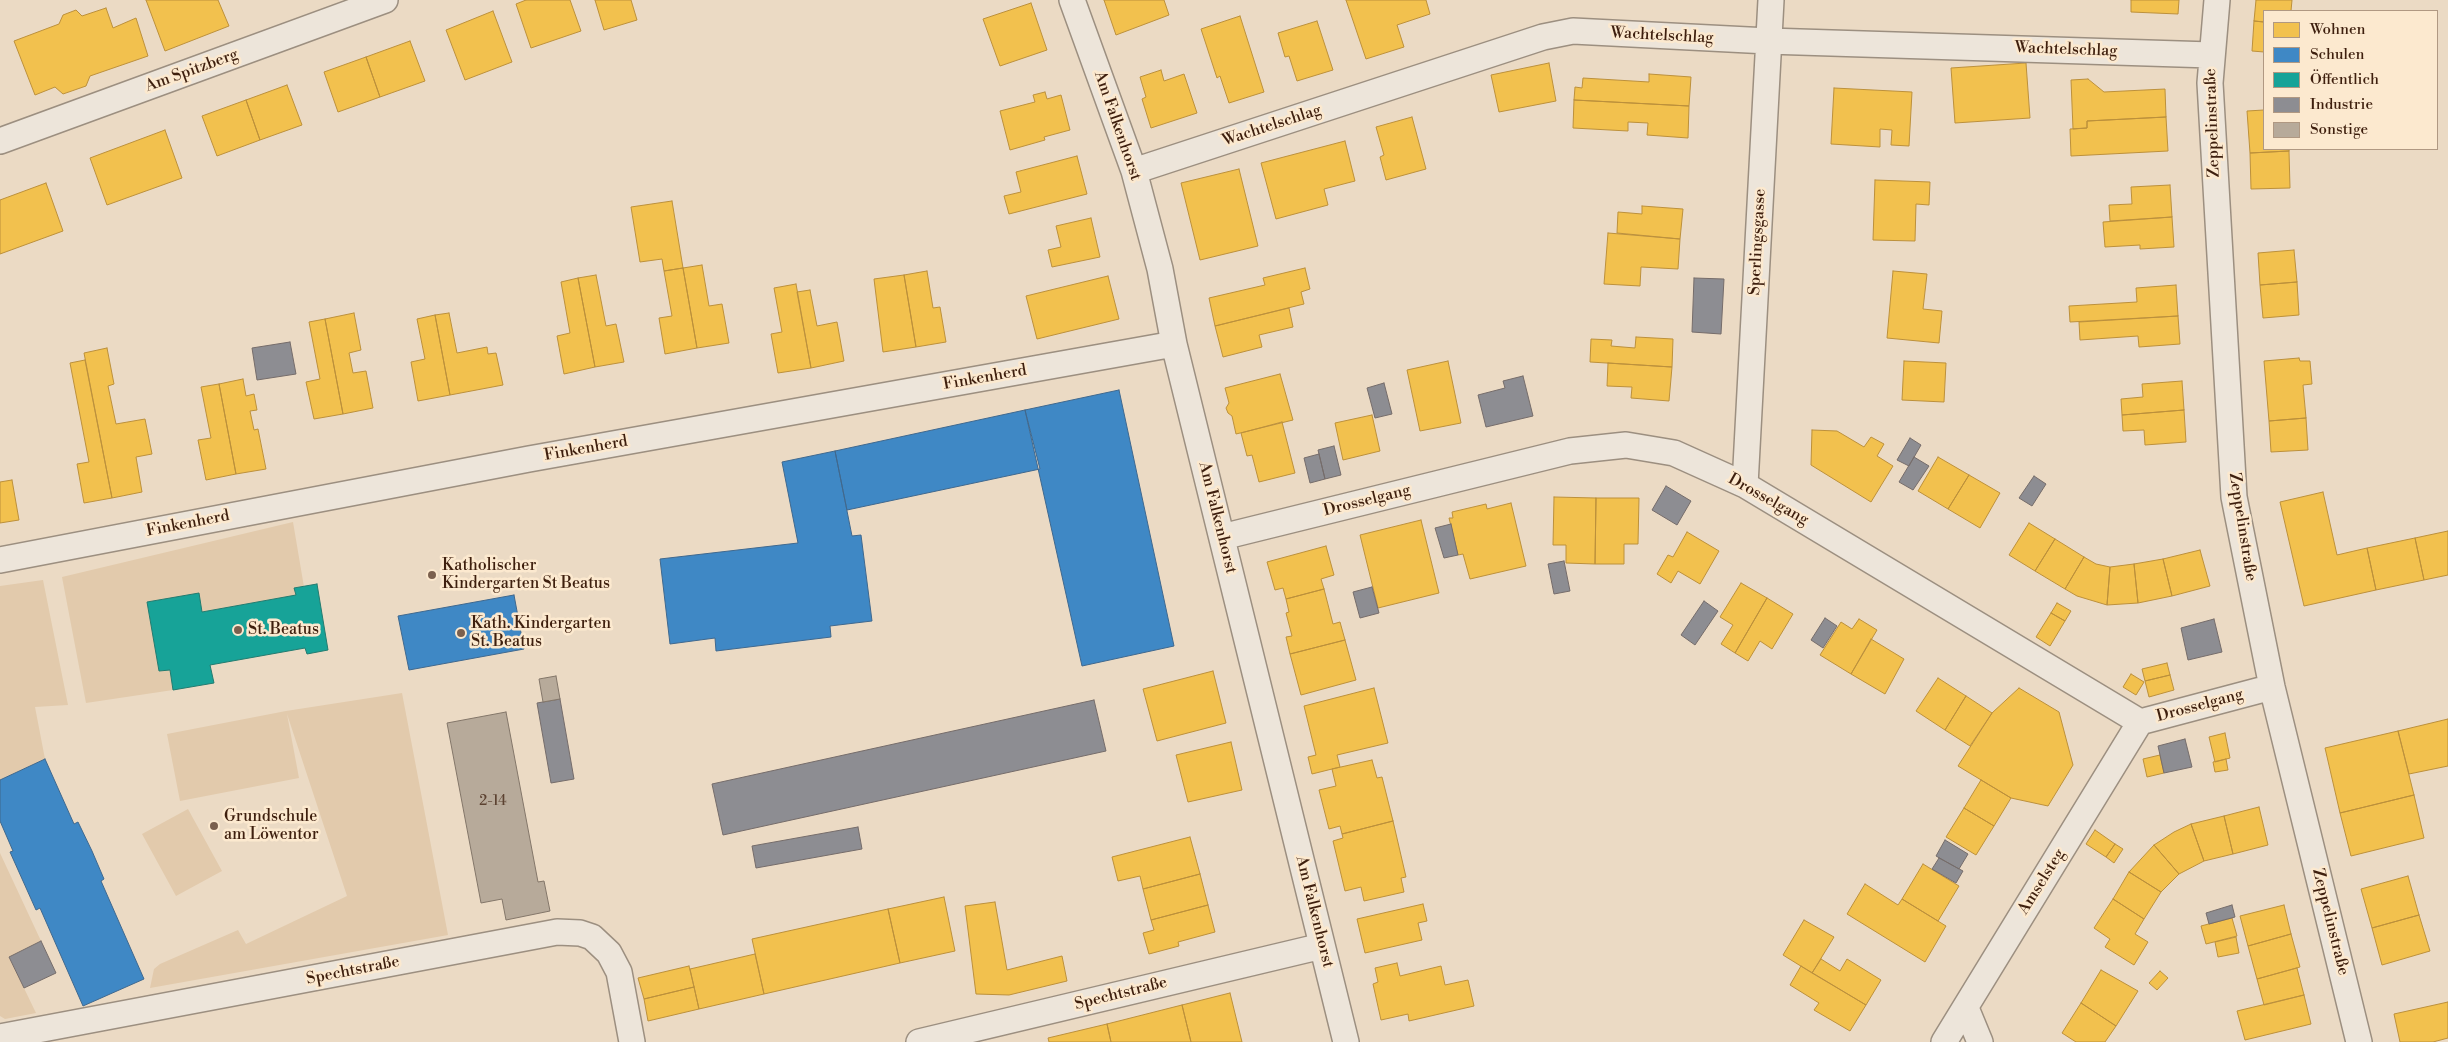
<!DOCTYPE html>
<meta charset="utf-8">
<style>
body{margin:0}
#map{position:relative;width:2448px;height:1042px;overflow:hidden;background:#ebdac4;font-family:"Libre Bodoni",serif}
canvas{display:block}
.legend{position:absolute;left:2263px;top:10px;width:175px;height:140px;box-sizing:border-box;background:#fce9cf;border:1px solid #b09882;margin:0;padding:6px 9px;list-style:none;font-size:15px;color:#3e1f0e}
.legend li{display:flex;align-items:center;gap:10px;height:25px}
.legend b{width:25px;border:1px solid #b09882}
</style>
<div id="map">
<canvas width="2448" height="1042"></canvas>
<ul class="legend">
<li><b style="height:14px;background:#f2c14e"></b>Wohnen</li>
<li><b style="height:14px;background:#3f88c5"></b>Schulen</li>
<li><b style="height:14px;background:#17a398"></b>Öffentlich</li>
<li><b style="height:14px;background:#8d8d92"></b>Industrie</li>
<li><b style="height:14px;background:#b7aa9a"></b>Sonstige</li>
</ul>
</div>
<script>
const g = document.querySelector('canvas').getContext('2d');
g.lineJoin = 'round';
function paint(path, color) { g.fillStyle = color; g.fill(path, 'evenodd'); }
const shape = rows => new Path2D(rows.map(r => 'M' + r).join(''));
function trace(path, color, width, dash) { g.strokeStyle = color; g.lineWidth = width; g.lineCap = dash ? 'butt' : 'round'; g.setLineDash(dash || []); g.stroke(path); }
function drawText(font, color, halo, rows, align = 'center') {
  g.font = font + ' "Libre Bodoni",serif'; g.lineWidth = 5; g.setLineDash([]); g.textBaseline = 'middle'; g.strokeStyle = halo; g.fillStyle = color; for (const [text, x, y, turn = 0] of rows) {
    g.save(); g.translate(x, y); g.rotate((+turn || 0) * Math.PI / 180); g.textAlign = isNaN(turn) ? turn : align; if (halo) g.strokeText(text, 0, 0); g.fillText(text, 0, 0); g.restore();
  }
}
paint(shape([
 [293,522,304,587,295,588,296,595,202,612,198,594,147,602,159,671,170,670,173,690,86,703,62,577],
 [43,580,68,705,35,707,45,759,0,780,0,586],
 [402,693,448,935,150,988,154,969,160,964,238,930,246,944,347,896,287,714,299,778,180,801,167,734,286,711],
 [188,809,222,871,176,896,142,834],
 [0,853,41,941,9,957,36,1013,5,1019,0,1016]
]), '#e2caac');
const homes = shape([
 [146,0,218,0,229,26,165,51,146,0],
 [526,0,570,0,581,31,531,48,516,4,526,0],
 [595,0,631,0,637,20,604,30,595,0],
 [1104,0,1164,0,1169,15,1116,35,1104,0],
 [1346,0,1426,0,1430,14,1397,25,1404,47,1366,59,1346,0],
 [2131,0,2179,0,2178,14,2131,12,2131,0],
 [2256,0,2292,0,2291,11,2264,11,2264,22,2254,21,2256,0],
 [1031,3,1047,50,1000,66,983,19,1031,3],
 [106,8,113,28,136,18,148,56,90,76,86,86,63,94,55,87,35,95,14,41,59,24,63,15,76,10,82,16,106,8],
 [493,11,512,62,465,80,446,30,493,11],
 [1240,16,1264,92,1229,103,1220,76,1217,78,1201,29,1240,16],
 [1317,21,1333,70,1297,81,1289,56,1285,57,1278,33,1317,21],
 [2254,21,2264,22,2264,52,2252,51,2254,21],
 [410,41,425,81,380,97,366,57,410,41],
 [366,57,380,97,338,112,324,72,366,57],
 [1549,63,1556,101,1499,112,1491,75,1549,63],
 [2026,63,2030,118,1955,123,1951,68,2026,63],
 [1161,70,1164,81,1184,74,1197,113,1151,128,1142,99,1146,97,1140,77,1161,70],
 [1649,74,1691,77,1689,106,1574,100,1575,87,1582,88,1583,78,1649,82,1649,74],
 [2088,79,2104,92,2165,89,2166,117,2087,121,2087,128,2073,129,2071,80,2088,79],
 [287,85,302,125,260,140,246,100,287,85],
 [1834,88,1912,92,1909,146,1891,145,1892,130,1880,129,1880,147,1831,144,1834,88],
 [1045,92,1047,99,1061,95,1070,130,1044,137,1045,140,1010,150,1000,111,1035,102,1033,95,1045,92],
 [246,100,260,140,217,156,202,116,246,100],
 [1574,100,1689,106,1688,138,1647,135,1648,123,1628,122,1628,131,1573,128,1574,100],
 [2264,110,2264,149,2289,149,2289,151,2250,153,2247,111,2264,110],
 [1412,117,1426,169,1386,180,1380,157,1384,155,1376,127,1412,117],
 [2166,117,2168,151,2071,156,2070,129,2087,128,2087,121,2166,117],
 [165,130,182,178,107,205,90,158,165,130],
 [1345,141,1355,181,1324,189,1328,205,1276,219,1261,163,1345,141],
 [2289,151,2290,188,2251,189,2250,153,2289,151],
 [1077,156,1087,194,1009,214,1004,196,1021,192,1016,172,1077,156],
 [1239,169,1258,246,1200,260,1181,183,1239,169],
 [1875,180,1930,182,1929,205,1916,204,1915,241,1873,240,1875,180],
 [46,183,63,231,0,254,0,200,46,183],
 [2170,185,2172,217,2110,221,2109,205,2132,204,2131,187,2170,185],
 [672,201,683,268,664,271,662,259,640,262,631,207,672,201],
 [1642,206,1683,209,1680,239,1617,233,1618,212,1642,214,1642,206],
 [2172,217,2174,247,2140,249,2140,245,2105,247,2103,222,2172,217],
 [1091,218,1100,257,1052,267,1048,250,1061,247,1056,226,1091,218],
 [1608,233,1680,239,1678,269,1641,267,1640,286,1604,284,1608,233],
 [2294,250,2297,282,2260,285,2258,253,2294,250],
 [702,265,709,306,722,304,729,343,697,348,683,268,702,265],
 [683,268,697,348,665,354,659,318,672,316,664,271,683,268],
 [1305,268,1310,289,1301,292,1304,304,1215,326,1209,298,1265,285,1263,278,1305,268],
 [927,271,933,308,940,307,946,342,916,347,904,275,927,271],
 [1893,271,1927,274,1923,309,1942,311,1939,343,1887,338,1893,271],
 [596,275,606,326,616,324,624,362,595,367,578,278,596,275],
 [904,275,916,347,883,352,874,279,904,275],
 [1108,276,1119,319,1037,339,1026,296,1108,276],
 [578,278,595,367,564,374,557,336,570,333,561,282,578,278],
 [2297,282,2299,315,2263,318,2260,285,2297,282],
 [796,284,811,368,778,373,771,334,782,332,774,288,796,284],
 [2176,285,2178,316,2070,322,2069,306,2137,302,2136,288,2176,285],
 [810,290,817,326,837,322,844,361,811,368,797,292,810,290],
 [1289,308,1293,327,1259,335,1262,347,1223,357,1215,326,1289,308],
 [354,313,361,350,349,353,353,373,366,371,373,408,343,414,325,319,354,313],
 [449,313,457,353,487,347,488,354,496,353,503,385,450,395,435,315,449,313],
 [435,315,450,395,418,401,411,362,425,359,417,319,435,315],
 [2178,316,2180,344,2139,347,2138,336,2080,340,2079,322,2178,316],
 [325,319,343,414,314,419,306,382,320,379,309,322,325,319],
 [1636,337,1673,339,1672,367,1590,362,1591,339,1612,340,1611,346,1635,348,1636,337],
 [107,348,114,384,108,386,116,424,145,419,152,454,136,457,142,492,112,498,84,353,107,348],
 [2299,358,2300,361,2310,361,2312,384,2303,385,2306,418,2269,421,2264,361,2299,358],
 [85,360,112,498,84,503,77,464,89,462,70,363,85,360],
 [1448,361,1461,423,1420,431,1407,370,1448,361],
 [1904,361,1946,363,1944,402,1902,400,1904,361],
 [1608,363,1672,367,1669,401,1631,398,1632,387,1607,386,1608,363],
 [1280,374,1293,420,1236,434,1232,416,1228,413,1226,408,1229,403,1225,388,1280,374],
 [243,379,246,396,254,394,257,410,250,411,254,430,258,429,266,469,236,474,219,384,243,379],
 [2182,381,2184,410,2122,415,2121,399,2143,397,2142,384,2182,381],
 [219,384,236,474,206,480,198,440,211,438,201,387,219,384],
 [2184,410,2186,442,2145,445,2144,430,2123,431,2122,415,2184,410],
 [1372,415,1380,451,1343,460,1335,423,1372,415],
 [2306,418,2308,450,2271,452,2269,421,2306,418],
 [1282,422,1295,473,1259,482,1252,455,1247,456,1241,433,1282,422],
 [1812,430,1837,431,1864,447,1871,437,1884,444,1877,456,1893,466,1871,502,1811,465,1812,430],
 [1938,457,1969,475,1948,509,1918,491,1938,457],
 [1969,475,2000,493,1980,528,1948,509,1969,475],
 [12,480,19,520,0,523,0,482,12,480],
 [2323,492,2337,555,2367,548,2376,590,2304,606,2280,502,2323,492],
 [1554,497,1596,498,1595,564,1566,563,1566,545,1553,545,1554,497],
 [1596,498,1639,498,1638,544,1624,544,1624,564,1595,564,1596,498],
 [1511,503,1526,566,1470,579,1463,554,1458,555,1449,518,1453,518,1452,512,1486,504,1487,509,1511,503],
 [1421,520,1439,593,1378,608,1360,535,1421,520],
 [2029,523,2055,539,2035,571,2009,555,2029,523],
 [2448,531,2448,575,2424,580,2415,538,2448,531],
 [1687,532,1719,551,1700,584,1678,571,1671,583,1657,574,1668,555,1673,557,1687,532],
 [2415,538,2424,580,2376,590,2367,548,2415,538],
 [2055,539,2084,557,2065,589,2035,571,2055,539],
 [1326,546,1334,575,1321,579,1324,589,1286,599,1283,588,1275,590,1267,562,1326,546],
 [2200,550,2210,586,2172,596,2163,559,2200,550],
 [2084,557,2096,564,2110,567,2107,605,2077,596,2065,589,2084,557],
 [2163,559,2172,596,2138,603,2134,564,2163,559],
 [2134,564,2138,603,2107,605,2110,567,2134,564],
 [1741,583,1767,598,1735,653,1721,644,1733,625,1720,617,1741,583],
 [1324,589,1333,624,1340,622,1345,640,1290,654,1286,637,1292,636,1286,613,1289,612,1286,599,1324,589],
 [1767,598,1793,614,1772,649,1760,641,1748,661,1735,653,1767,598],
 [2057,603,2071,611,2065,621,2051,613,2057,603],
 [2051,613,2065,621,2050,646,2036,637,2051,613],
 [1859,619,1877,630,1851,674,1820,655,1841,622,1852,629,1859,619],
 [1871,639,1904,659,1885,694,1851,674,1871,639],
 [1345,640,1356,680,1301,695,1290,654,1345,640],
 [2167,663,2170,675,2145,681,2142,669,2167,663],
 [1213,671,1226,723,1157,741,1143,689,1213,671],
 [2131,674,2144,682,2136,695,2123,687,2131,674],
 [2170,675,2174,690,2149,697,2145,681,2170,675],
 [1938,678,1966,696,1945,730,1916,711,1938,678],
 [1374,688,1388,743,1337,755,1340,767,1312,774,1308,757,1316,755,1304,706,1374,688],
 [2019,688,2059,712,2073,765,2048,806,2011,798,1958,766,1992,713,2019,688],
 [1966,696,1992,713,1970,746,1945,730,1966,696],
 [2448,719,2448,766,2409,774,2398,731,2448,719],
 [2398,731,2414,795,2340,813,2325,748,2398,731],
 [2225,733,2230,758,2215,762,2209,737,2225,733],
 [1231,742,1242,790,1188,802,1176,755,1231,742],
 [2160,755,2164,773,2147,777,2143,759,2160,755],
 [2226,759,2228,770,2215,772,2213,762,2226,759],
 [1372,760,1377,778,1382,777,1393,821,1342,834,1340,826,1329,829,1319,790,1336,786,1332,769,1372,760],
 [1981,780,2011,798,1994,826,1964,808,1981,780],
 [2414,795,2424,838,2351,856,2340,813,2414,795],
 [2259,807,2268,845,2233,854,2224,816,2259,807],
 [1964,808,1994,826,1976,855,1946,837,1964,808],
 [2224,816,2233,854,2204,861,2191,824,2224,816],
 [1393,821,1406,877,1401,878,1404,892,1364,901,1361,887,1345,891,1333,841,1343,838,1342,834,1393,821],
 [2191,824,2204,861,2179,874,2154,845,2174,832,2191,824],
 [2095,830,2115,844,2106,857,2086,844,2095,830],
 [1190,837,1200,874,1143,889,1140,876,1118,881,1112,857,1190,837],
 [2115,844,2123,849,2114,863,2106,857,2115,844],
 [2154,845,2179,874,2161,892,2129,872,2154,845],
 [1923,864,1959,886,1938,921,1902,899,1923,864],
 [2129,872,2161,892,2144,919,2113,899,2129,872],
 [1200,874,1208,905,1151,920,1143,889,1200,874],
 [2408,876,2419,915,2372,928,2361,889,2408,876],
 [1865,884,1898,905,1902,899,1946,926,1925,962,1847,914,1865,884],
 [944,897,955,951,900,963,888,909,944,897],
 [2113,899,2144,919,2135,934,2148,942,2134,965,2105,947,2110,939,2094,928,2113,899],
 [995,902,1007,970,1062,956,1067,981,1009,995,976,994,965,906,995,902],
 [1423,904,1427,921,1418,923,1422,940,1365,953,1357,919,1423,904],
 [1208,905,1215,932,1178,942,1179,946,1149,954,1143,933,1154,930,1151,920,1208,905],
 [2284,905,2291,934,2248,946,2240,916,2284,905],
 [888,909,900,963,764,994,752,939,888,909],
 [2419,915,2430,951,2382,965,2372,928,2419,915],
 [2232,918,2237,936,2206,944,2201,926,2232,918],
 [1804,920,1834,937,1812,973,1783,955,1804,920],
 [2291,934,2300,967,2257,979,2248,946,2291,934],
 [2236,937,2239,953,2218,957,2215,942,2236,937],
 [755,954,764,994,699,1009,690,969,755,954],
 [1821,959,1840,971,1847,959,1881,980,1866,1005,1812,973,1821,959],
 [1397,963,1400,976,1441,966,1445,985,1468,980,1474,1006,1409,1021,1408,1014,1381,1020,1373,984,1378,982,1375,968,1397,963],
 [689,966,694,987,644,999,638,978,689,966],
 [1801,966,1866,1005,1850,1031,1814,1010,1819,1003,1790,985,1801,966],
 [2297,968,2304,995,2264,1005,2257,979,2297,968],
 [2101,970,2138,991,2116,1026,2081,1003,2101,970],
 [2160,971,2168,978,2157,990,2149,983,2160,971],
 [694,987,699,1009,648,1021,644,999,694,987],
 [1230,993,1242,1042,1191,1042,1182,1005,1230,993],
 [2304,995,2311,1024,2245,1040,2237,1011,2304,995],
 [2448,1002,2448,1038,2433,1042,2400,1042,2394,1014,2448,1002],
 [2081,1003,2116,1026,2105,1042,2076,1042,2062,1033,2081,1003],
 [1182,1005,1191,1042,1111,1042,1107,1024,1182,1005],
 [1107,1024,1111,1042,1049,1042,1048,1038,1107,1024]
]);
paint(homes, '#f2c14e');
trace(homes, '#bc903b', 1);
const schools = shape([
 [1119,390,1174,646,1082,666,1025,410,1119,390],
 [1025,410,1040,469,847,510,835,451,1025,410],
 [835,451,852,536,861,535,872,621,830,626,831,637,716,651,715,638,670,644,660,559,798,543,782,462,835,451],
 [514,595,524,649,409,670,398,616,514,595],
 [45,759,74,824,78,822,92,851,104,879,101,881,144,979,83,1006,40,908,36,910,10,852,13,851,0,821,0,780,45,759]
]);
paint(schools, '#3f88c5');
trace(schools, '#3f688e', 1);
const public = shape([
 [317,584,328,650,307,654,305,648,210,665,214,683,173,690,170,670,159,671,147,602,199,593,202,612,296,595,294,588,317,584]
]);
paint(public, '#17a398');
trace(public, '#237b6f', 1);
const industry = shape([
 [1694,278,1724,279,1721,334,1692,332,1694,278],
 [290,342,296,374,257,380,252,348,290,342],
 [1523,376,1533,416,1486,427,1478,395,1505,388,1503,381,1523,376],
 [1384,383,1392,414,1375,418,1367,388,1384,383],
 [1910,438,1921,445,1909,466,1897,460,1910,438],
 [1334,446,1341,475,1325,479,1318,450,1334,446],
 [1319,454,1325,479,1310,483,1304,458,1319,454],
 [1914,457,1929,466,1913,490,1899,482,1914,457],
 [2034,476,2046,484,2032,506,2019,498,2034,476],
 [1666,486,1691,501,1677,525,1652,510,1666,486],
 [1451,524,1458,555,1444,558,1435,528,1451,524],
 [1564,561,1570,591,1554,594,1548,564,1564,561],
 [1372,587,1379,613,1360,618,1353,592,1372,587],
 [1704,601,1718,611,1695,645,1681,635,1704,601],
 [1825,618,1837,626,1823,648,1811,640,1825,618],
 [2214,619,2222,652,2188,660,2181,628,2214,619],
 [560,699,574,779,551,783,537,703,560,699],
 [1094,700,1106,751,723,835,712,784,1094,700],
 [2185,739,2192,767,2164,773,2158,746,2185,739],
 [858,827,862,849,756,868,752,846,858,827],
 [1945,840,1968,854,1959,869,1936,856,1945,840],
 [1939,858,1963,871,1956,883,1932,869,1939,858],
 [2232,905,2235,917,2209,924,2206,913,2232,905],
 [41,941,56,973,24,988,9,957,41,941]
]);
paint(industry, '#8d8d92');
trace(industry, '#756c6a', 1);
const building = shape([
 [556,676,560,699,543,702,539,679,556,676],
 [506,712,538,882,544,881,550,911,506,920,502,899,481,903,447,723,506,712]
]);
paint(building, '#b7aa9a');
trace(building, '#837669', 1);
const minor = shape([
 [1072,0,1134,171,1160,269,1174,344,1346,1042],
 [2217,0,2210,83,2234,497,2272,687,2359,1042],
 [0,141,385,0],
 [1134,171,1543,37,1573,31,1768,41,2211,55],
 [1745,485,1771,0],
 [1222,537,1570,451,1626,445,1674,453,1745,485,2140,722,2272,687],
 [0,560,529,459,1174,344],
 [1966,1008,1980,1042],
 [0,1037,557,932,580,933,592,937,609,953,619,972,632,1042],
 [919,1042,1322,946],
 [1944,1042,2140,722]
]);
trace(minor, '#9c8f80', 28);
trace(minor, '#ede5da', 25);
for (const [x, y, r, color] of [
 [432,575,5,"#7b604e"],
 [238,630,5,"#7b604e"],
 [461,633,5,"#7b604e"],
 [214,826,5,"#7b604e"]
]) { const dot = new Path2D(); dot.arc(x, y, r, 0, 2 * Math.PI); g.fillStyle = color; g.fill(dot); trace(dot, '#fce9cf', 2); }
drawText('14px', '#5c4231', null, [
 ["2-14",493,802]
]);
drawText('16px', '#3e1f0e', '#fce9cf', [
 ["Wachtelschlag",1662,36,3],
 ["Wachtelschlag",2066,50,2],
 ["Am Spitzberg",192,71,-20],
 ["Zeppelinstraße",2213,123,-92],
 ["Am Falkenhorst",1117,126,71],
 ["Wachtelschlag",1272,126,-18],
 ["Sperlingsgasse",1758,242,-87],
 ["Finkenherd",985,378,-10],
 ["Finkenherd",586,449,-10],
 ["Drosselgang",1768,500,29],
 ["Drosselgang",1367,501,-14],
 ["Am Falkenhorst",1217,518,76],
 ["Finkenherd",188,524,-11],
 ["Zeppelinstraße",2242,527,81],
 ["Drosselgang",2200,706,-15],
 ["Amselsteg",2042,882,-58],
 ["Am Falkenhorst",1314,912,76],
 ["Zeppelinstraße",2330,922,76],
 ["Spechtstraße",353,971,-11],
 ["Spechtstraße",1121,994,-14]
]);
drawText('16px', '#3e1f0e', '#fce9cf', [
 ["Katholischer",442,566],
 ["Kindergarten St Beatus",442,584],
 ["Kath. Kindergarten",471,624],
 ["St. Beatus",471,642],
 ["St. Beatus",248,630],
 ["Grundschule",224,817],
 ["am Löwentor",224,835]
], 'left');
</script>
